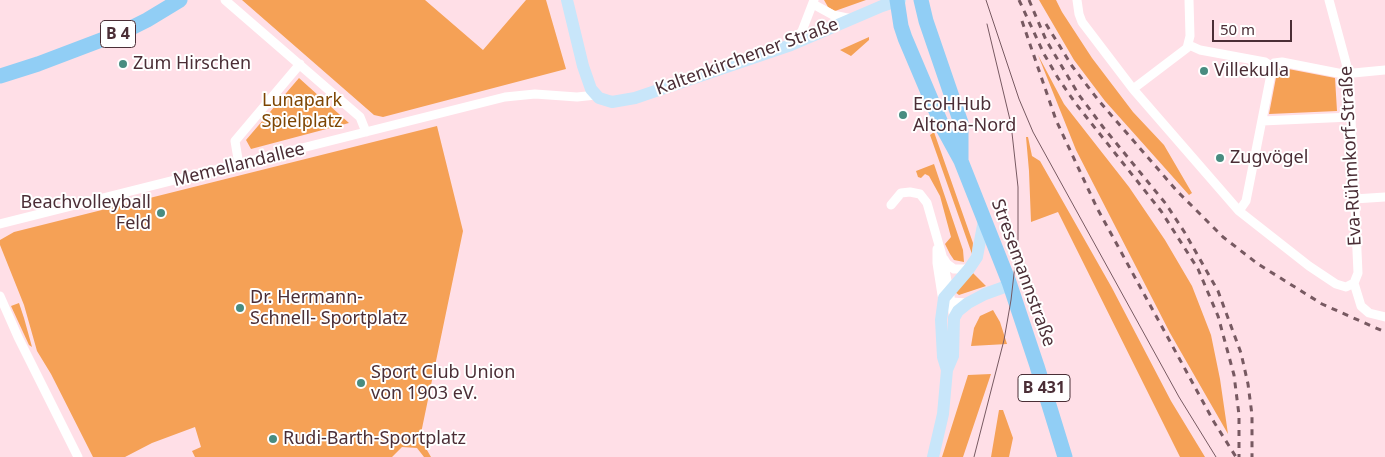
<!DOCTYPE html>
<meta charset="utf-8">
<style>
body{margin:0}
#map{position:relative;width:1385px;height:457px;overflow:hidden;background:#ffdfe7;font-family:"Noto Sans",sans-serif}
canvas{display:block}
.scale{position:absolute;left:1212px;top:20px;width:80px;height:22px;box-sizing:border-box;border:2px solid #4b2e36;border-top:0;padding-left:6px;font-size:15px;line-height:18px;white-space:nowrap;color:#4b2e36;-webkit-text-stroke:4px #fff;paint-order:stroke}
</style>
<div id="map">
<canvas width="1385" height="457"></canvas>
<div class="scale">50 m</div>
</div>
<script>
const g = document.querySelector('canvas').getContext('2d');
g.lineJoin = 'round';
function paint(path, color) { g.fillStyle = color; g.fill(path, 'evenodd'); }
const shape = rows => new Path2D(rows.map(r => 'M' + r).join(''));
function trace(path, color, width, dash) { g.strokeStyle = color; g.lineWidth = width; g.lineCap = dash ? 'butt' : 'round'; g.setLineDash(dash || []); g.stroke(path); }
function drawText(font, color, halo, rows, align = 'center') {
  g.font = font + ' "Noto Sans",sans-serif'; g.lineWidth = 4; g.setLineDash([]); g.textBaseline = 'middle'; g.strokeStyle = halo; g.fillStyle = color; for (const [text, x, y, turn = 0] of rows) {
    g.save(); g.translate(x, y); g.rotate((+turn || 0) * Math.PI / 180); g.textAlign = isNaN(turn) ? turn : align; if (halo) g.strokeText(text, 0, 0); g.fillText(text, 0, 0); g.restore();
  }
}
paint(shape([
 [242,0,425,0,483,50,526,0,546,0,566,69,383,117,374,115],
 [824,0,866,0,835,11,828,7],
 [1039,0,1056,0,1062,12,1092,58,1133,112,1164,145,1192,193,1189,195,1105,101,1074,60],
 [869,37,869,40,851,56,840,50],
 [1038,55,1064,104,1129,187,1165,240,1192,286,1211,335,1220,379,1228,434,1170,333,1076,150],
 [1278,67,1335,78,1337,111,1269,114],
 [299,78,349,123,251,149,246,140],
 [437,126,463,231,420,438,431,457,424,457,417,448,402,447,392,457,195,457,192,451,201,447,195,427,152,443,125,457,93,457,51,374,37,351,24,305,0,245,0,240,14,232],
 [934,132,973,243,972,254,930,135],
 [1026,137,1028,137,1032,156,1040,161,1112,288,1171,401,1205,457,1180,457,1058,212,1031,222,1029,171],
 [934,164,963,250,964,262,954,260,950,254,945,244,951,237,940,196,929,176,925,174,921,178,918,177,916,171],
 [973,273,986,286,959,295,955,292],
 [19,303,24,318,32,347,29,345,11,306],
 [993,310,1000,322,1007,344,971,346,974,328,980,316],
 [991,374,963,457,942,457,968,375],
 [999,410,1003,410,1013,438,1009,457,991,457]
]), '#f5a156');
trace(shape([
 [225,0,360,117,366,132],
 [1077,0,1079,14,1082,22,1133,89,1239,211,1309,266,1336,284,1346,287,1354,283],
 [1329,0,1349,74,1358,273,1354,283],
 [813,4,833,15,852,19],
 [792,44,802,31,814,0],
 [1189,45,1200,50,1265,62,1268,64,1272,69,1246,201,1239,211],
 [1270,66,1274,63,1282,62,1343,74,1385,70],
 [1133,89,1187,48,1190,36,1189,0],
 [1262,121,1351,117],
 [239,165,235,141,300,64],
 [1354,199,1385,197],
 [891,205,901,193,910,192,920,194,927,203,943,259,954,318],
 [0,224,505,97,535,94,577,97,596,95],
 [937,249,937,263,942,295,945,299,951,302,968,303],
 [944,259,947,264,954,269,969,269],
 [1354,283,1361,306,1369,313,1385,317],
 [0,296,18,337,78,457]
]), '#fff', 9);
trace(shape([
 [567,0,583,66,591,89,599,98,612,102,635,98,791,45,882,6,900,0],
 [947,370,943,357,941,320,944,298,969,269,977,257,984,220],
 [933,457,943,414,947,370,953,356,954,318,958,311,968,303,985,294,1010,285]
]), '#c8e6fa', 12);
trace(shape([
 [897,0,901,26,905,38,944,130,961,161,1009,282,1037,366,1065,457],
 [921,0,926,21,961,123,961,159],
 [0,76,38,64,125,31,147,20,180,0]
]), '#91cef5', 15);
trace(shape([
 [986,0,1019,99,1033,132,1179,397,1216,457],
 [974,457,1004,340,1011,300,1018,239,1018,187,1011,124,987,24]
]), '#775961', 1);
trace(shape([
 [1019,0,1044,54,1058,78,1076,104,1161,211,1198,269,1218,316,1234,375,1239,415,1239,457],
 [1029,0,1046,40,1079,95,1103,127,1166,204,1185,233,1218,291,1241,353,1248,384,1252,415,1252,457],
 [1022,21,1056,120,1097,208,1214,422,1236,457],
 [1046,24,1072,66,1099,101,1177,191,1223,237,1258,264,1322,304,1385,332]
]), '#775961', 3, [6, 6]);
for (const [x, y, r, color] of [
 [123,64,5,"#488c80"],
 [1204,71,5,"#488c80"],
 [903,115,5,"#488c80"],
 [1220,158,5,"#488c80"],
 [161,213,5,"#488c80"],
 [240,308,5,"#488c80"],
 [361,383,5,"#488c80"],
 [273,439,5,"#488c80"]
]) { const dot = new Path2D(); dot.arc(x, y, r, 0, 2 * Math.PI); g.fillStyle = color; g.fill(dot); trace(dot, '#fff', 2); }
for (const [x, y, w] of [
 [118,34,35],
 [1044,388,52]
]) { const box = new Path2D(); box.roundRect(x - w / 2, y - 13.5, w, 27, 4); g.fillStyle = '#fff'; g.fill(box); trace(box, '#4b2e36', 1); }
drawText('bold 16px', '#4b2e36', null, [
 ["B 4",118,34],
 ["B 431",1044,388]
]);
drawText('18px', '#4b2e36', '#fff', [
 ["Kaltenkirchener Straße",747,57,-20],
 ["Eva-Rühmkorf-Straße",1351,156,-93],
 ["Memellandallee",239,165,-14],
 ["Stresemannstraße",1023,273,70]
]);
drawText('18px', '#4b2e36', '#fff', [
 ["Zum Hirschen",133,64],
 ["Villekulla",1214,71],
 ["EcoHHub",913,105],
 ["Altona-Nord",913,126],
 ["Zugvögel",1230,158],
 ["Beachvolleyball",151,203,"right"],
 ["Feld",151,224,"right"],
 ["Dr. Hermann-",250,298],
 ["Schnell- Sportplatz",250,319],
 ["Sport Club Union",371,373],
 ["von 1903 eV.",371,394],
 ["Rudi-Barth-Sportplatz",283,439]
], 'left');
drawText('18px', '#7d4502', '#fff', [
 ["Lunapark",302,101],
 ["Spielplatz",302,122]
]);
</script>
